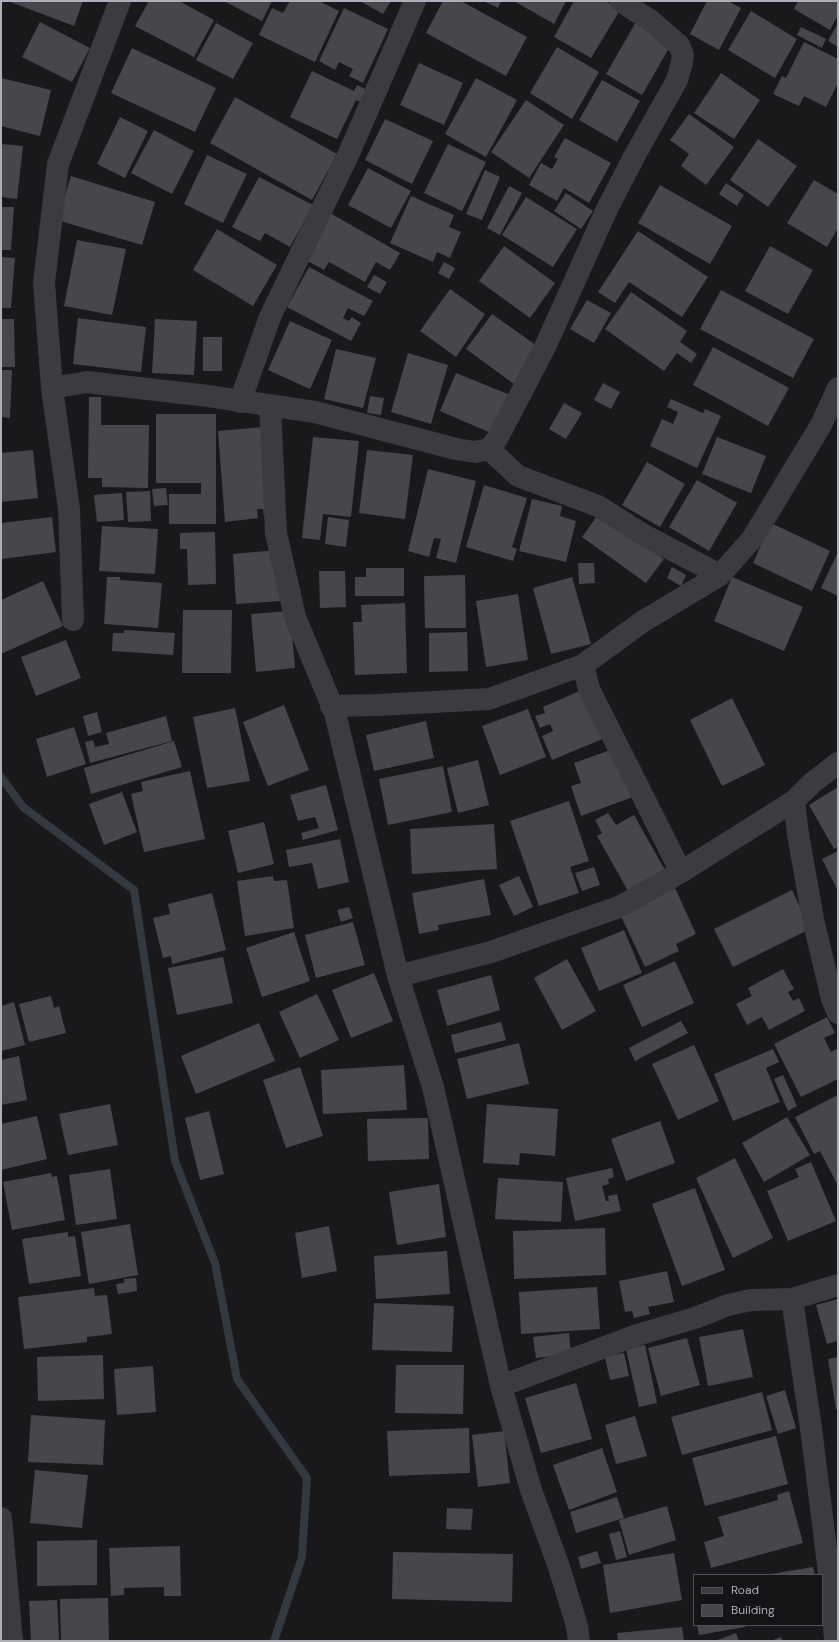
<!DOCTYPE html>
<style>
body{margin:0}
#map{position:relative;width:839px;height:1642px;overflow:hidden;background:#19191b;font-family:"DM Sans",sans-serif}
canvas{display:block}
.frame{position:absolute;inset:0;border:2px solid #adb0b9;pointer-events:none}
.legend{position:absolute;left:693px;top:1574px;width:130px;height:52px;box-sizing:border-box;background:#141416;border:1px solid #515257;margin:0;padding:5px 7px;list-style:none;font-size:12px;color:#adb0b9}
.legend li{display:flex;align-items:center;gap:8px;height:20px}
.legend b{width:20px;border:1px solid #515257}
</style>
<div id="map">
<canvas width="839" height="1642"></canvas>
<div class="frame"></div>
<ul class="legend">
<li><b style="height:5px;background:#3b3b40"></b>Road</li>
<li><b style="height:11px;background:#47464b"></b>Building</li>
</ul>
</div>
<script>
const g = document.querySelector('canvas').getContext('2d');
g.lineJoin = 'round';
const shape = rows => new Path2D(rows.map(r => 'M' + r).join(''));
function trace(path, color, width, dash) { g.strokeStyle = color; g.lineWidth = width; g.lineCap = dash ? 'butt' : 'round'; g.setLineDash(dash || []); g.stroke(path); }
function paint(path, color) { g.fillStyle = color; g.fill(path, 'evenodd'); }
trace(shape([
 [1,777,23,807,134,890,175,1161,215,1263,237,1379,307,1478,302,1557,274,1641]
]), '#333940', 8);
paint(shape([
 [8,1,83,1,74,26],
 [149,1,179,1,214,20,194,57,135,26],
 [224,1,272,1,262,21],
 [290,1,319,1,339,11,315,62,259,35,272,8,283,13],
 [360,1,391,1,383,14],
 [443,1,461,1,527,37,506,76,426,33],
 [483,1,501,1,498,8],
 [514,1,566,1,554,24],
 [574,1,605,1,620,10,591,58,554,37],
 [707,1,728,1,741,8,719,50,690,34],
 [798,1,838,1,838,15,830,30,794,9],
 [344,8,388,29,363,83,349,76,353,69,339,62,335,70,319,61],
 [751,11,797,39,775,78,728,50],
 [40,22,90,48,72,82,22,57],
 [636,22,672,43,642,95,606,74],
 [216,23,253,43,233,79,196,60],
 [838,23,838,47,828,41],
 [801,27,826,39,822,48,797,35],
 [804,42,838,59,838,83,826,107,804,96,799,106,773,94,782,76,786,78],
 [557,47,599,72,572,119,530,93],
 [132,48,216,88,195,132,111,93],
 [419,63,463,83,444,125,400,105],
 [312,71,354,91,357,85,367,90,361,102,356,100,337,139,290,117],
 [721,73,760,100,734,139,694,113],
 [1,78,51,90,40,136,1,126],
 [476,78,517,100,486,157,445,134],
 [602,80,640,101,617,142,579,120],
 [235,97,337,154,312,200,210,143],
 [526,100,564,125,529,178,491,152],
 [689,114,734,147,706,185,681,166,689,154,670,140],
 [120,117,148,131,125,178,97,164],
 [385,119,433,141,412,184,365,160],
 [154,130,194,151,172,194,131,173],
 [565,138,611,163,589,203,564,188,557,201,529,185,541,163,552,169,558,159,554,157],
 [758,139,797,166,768,207,730,180],
 [1,144,23,146,17,199,1,197],
 [448,144,486,162,462,211,424,193],
 [207,155,247,174,223,223,184,204],
 [368,168,411,191,391,228,348,205],
 [485,170,500,177,482,220,466,214],
 [71,176,155,202,142,245,57,220],
 [259,177,313,205,290,247,265,233,260,241,232,227],
 [814,180,838,194,838,228,827,247,787,223],
 [726,183,744,195,737,206,719,194],
 [660,185,732,226,710,264,638,223],
 [509,186,522,193,500,235,487,228],
 [566,193,593,211,581,229,554,211],
 [411,196,454,215,449,227,461,232,450,258,437,252,433,262,390,243],
 [526,197,577,229,553,267,502,235],
 [1,207,14,207,11,250,1,250],
 [330,213,400,253,390,270,376,262,365,282,329,262,324,270,304,259],
 [217,229,277,265,253,306,193,270],
 [638,231,708,277,682,317,629,282,615,303,598,292],
 [77,240,126,249,112,315,64,306],
 [504,246,555,283,530,318,479,281],
 [770,246,813,270,788,314,745,291],
 [1,257,15,258,11,308,1,308],
 [444,262,455,268,449,279,438,273],
 [309,267,373,301,364,316,348,308,343,318,349,321,352,317,361,323,351,341,287,307],
 [374,275,387,282,380,294,367,287],
 [450,289,485,314,456,357,420,331],
 [721,290,814,339,793,378,700,329],
 [631,292,687,331,680,342,697,354,691,363,677,353,664,371,605,329],
 [587,300,611,313,594,343,570,329],
 [492,314,540,348,514,384,466,349],
 [78,318,146,327,141,372,73,364],
 [1,319,14,319,15,367,1,367],
 [155,319,197,321,194,375,152,373],
 [290,321,332,340,310,389,268,370],
 [203,337,222,337,222,371,203,371],
 [713,347,789,388,768,426,693,385],
 [336,349,376,358,363,408,324,399],
 [408,353,448,365,431,424,391,412],
 [1,370,12,370,10,418,1,417],
 [456,373,508,394,491,433,440,411],
 [603,383,620,392,611,409,594,400],
 [370,396,384,398,381,415,367,413],
 [89,397,101,397,101,425,149,425,148,488,102,487,102,478,88,478],
 [671,399,703,413,705,409,721,416,697,468,650,446,662,419,673,424,678,412,667,407],
 [564,403,582,413,566,439,549,429],
 [156,414,216,414,216,524,169,524,169,494,201,494,201,483,156,483],
 [263,427,272,516,264,517,263,509,257,509,258,518,225,522,218,431],
 [313,437,359,441,351,517,323,514,320,540,302,538],
 [717,437,766,456,751,493,702,474],
 [33,450,38,498,1,502,1,453],
 [367,450,413,455,405,519,359,513],
 [647,462,685,484,660,527,622,505],
 [428,469,476,481,456,563,436,558,441,539,434,538,429,557,408,551],
 [697,480,737,503,709,551,669,527],
 [484,485,527,498,512,547,517,549,513,561,466,547],
 [166,488,168,505,154,506,152,489],
 [150,491,151,521,128,522,126,492],
 [122,493,124,520,97,522,94,495],
 [532,499,562,506,560,516,576,521,566,562,519,551],
 [600,512,664,559,646,583,582,537],
 [52,517,56,552,2,559,1,523],
 [328,517,349,520,346,547,325,544],
 [771,523,830,551,812,591,753,563],
 [102,526,158,529,155,574,99,571],
 [215,532,216,584,188,585,187,549,180,549,180,533],
 [278,550,282,601,236,604,233,554],
 [838,552,838,596,821,588],
 [578,563,594,563,595,583,579,584],
 [672,567,686,575,681,586,667,578],
 [366,568,404,568,404,596,355,596,355,577,366,577],
 [319,571,345,571,346,607,320,608],
 [465,575,466,628,425,628,424,576],
 [107,577,120,577,120,580,162,583,158,628,104,624],
 [572,577,591,644,551,654,533,588],
 [732,577,803,607,784,651,714,621],
 [43,581,63,626,1,654,1,600],
 [518,594,528,660,486,667,476,601],
 [405,603,407,673,355,675,353,622,362,622,361,605],
 [183,610,232,610,231,673,182,673],
 [290,611,295,668,256,672,251,614],
 [124,630,175,633,173,655,112,651,113,633,124,633],
 [467,632,468,671,429,672,429,633],
 [66,640,81,678,36,696,21,657],
 [584,689,605,738,552,760,542,736,553,731,550,724,540,728,535,716,545,713,543,707],
 [732,698,765,765,722,786,690,720],
 [284,705,309,770,268,786,243,722],
 [235,708,250,781,207,788,193,717],
 [528,709,546,757,500,775,482,726],
 [97,712,102,732,88,736,83,716],
 [166,716,172,741,90,763,85,742,93,740,95,747,109,744,106,733],
 [426,721,434,758,374,771,366,735],
 [74,727,86,764,47,777,36,739],
 [174,741,182,767,91,794,84,768],
 [616,748,633,797,581,816,571,786,581,783,574,763],
 [478,760,489,805,458,813,447,768],
 [443,766,452,812,388,825,379,779],
 [190,771,205,839,144,852,131,794,143,791,141,782],
 [326,785,338,830,303,840,301,833,319,828,315,817,298,821,290,795],
 [838,787,838,847,834,849,809,805],
 [122,792,137,832,104,845,89,804],
 [569,801,589,861,570,867,579,893,539,906,510,821],
 [608,813,616,825,634,815,665,870,628,891,597,836,602,833,595,820],
 [264,822,274,864,238,873,228,831],
 [494,824,497,869,412,874,410,829],
 [340,839,349,882,318,889,312,863,289,867,286,850],
 [838,851,838,891,822,859],
 [594,867,600,885,582,891,575,873],
 [273,876,274,881,287,880,294,928,245,936,237,881],
 [519,876,533,907,514,916,499,885],
 [484,879,491,915,438,925,439,930,419,934,412,893],
 [675,888,696,934,676,944,679,951,645,967,620,914],
 [792,890,810,929,733,967,714,929],
 [212,893,226,950,172,964,171,956,163,958,153,918,170,914,168,904],
 [349,907,353,918,341,922,337,910],
 [353,922,365,965,316,978,305,935],
 [624,930,642,973,599,991,581,948],
 [294,932,310,981,262,997,246,948],
 [223,957,233,1003,177,1015,168,968],
 [567,959,596,1011,562,1030,534,978],
 [675,961,694,1003,642,1027,623,985],
 [783,969,794,989,788,992,793,1001,799,998,805,1011,769,1030,762,1017,747,1025,736,1004,752,996,748,988],
 [374,973,393,1021,351,1038,332,990],
 [491,975,500,1010,447,1026,437,990],
 [317,994,339,1040,300,1058,279,1012],
 [51,996,54,1008,59,1006,66,1033,29,1042,19,1004],
 [14,1002,25,1045,1,1051,1,1006],
 [827,1017,835,1033,824,1038,831,1052,838,1048,838,1079,801,1097,774,1044],
 [681,1021,688,1033,635,1061,629,1048],
 [501,1022,506,1040,455,1053,451,1035],
 [259,1023,275,1061,196,1094,181,1056],
 [519,1043,529,1084,467,1099,457,1059],
 [694,1045,719,1101,678,1120,652,1064],
 [773,1049,779,1062,766,1068,780,1102,733,1121,714,1074],
 [19,1056,27,1100,1,1105,1,1060],
 [404,1065,407,1110,323,1114,321,1070],
 [300,1067,323,1136,286,1148,263,1080],
 [783,1075,797,1106,788,1111,774,1079],
 [838,1095,838,1186,820,1151,814,1154,795,1117],
 [110,1104,118,1145,68,1155,59,1114],
 [487,1104,558,1109,555,1156,520,1153,519,1165,483,1163],
 [209,1111,224,1174,200,1180,185,1118],
 [37,1116,47,1159,1,1170,1,1124],
 [787,1117,810,1155,764,1182,742,1143],
 [428,1118,429,1159,368,1161,367,1119],
 [660,1121,675,1163,626,1181,611,1139],
 [735,1158,773,1238,733,1258,696,1178],
 [811,1162,836,1221,788,1241,767,1191,799,1177,795,1169],
 [612,1168,614,1177,608,1179,609,1184,602,1186,606,1201,609,1201,608,1196,617,1194,621,1211,575,1221,566,1178],
 [110,1169,117,1219,76,1225,69,1175],
 [51,1173,52,1177,57,1176,65,1220,12,1230,3,1182],
 [498,1178,563,1182,561,1222,495,1219],
 [439,1184,446,1237,397,1245,389,1192],
 [695,1188,725,1270,682,1286,652,1204],
 [130,1224,138,1275,89,1284,81,1232],
 [329,1226,337,1271,302,1278,295,1233],
 [605,1228,606,1275,514,1279,513,1231],
 [68,1232,68,1237,75,1236,81,1276,29,1284,22,1239],
 [447,1251,450,1294,376,1299,374,1256],
 [667,1271,674,1302,648,1307,650,1314,634,1318,632,1311,625,1312,619,1281],
 [136,1278,137,1291,118,1294,116,1284,124,1283,124,1279],
 [597,1287,600,1329,521,1334,519,1292],
 [94,1288,95,1296,107,1295,112,1334,87,1337,87,1342,24,1349,18,1297],
 [838,1299,838,1341,827,1344,816,1305],
 [374,1303,454,1306,452,1352,372,1350],
 [743,1329,753,1377,708,1386,699,1337],
 [569,1333,571,1354,536,1358,533,1337],
 [687,1338,700,1385,661,1396,648,1348],
 [645,1345,657,1403,639,1407,626,1349],
 [624,1353,629,1376,610,1380,605,1357],
 [103,1355,104,1399,38,1401,37,1357],
 [838,1357,838,1409,836,1409,828,1359],
 [396,1365,464,1365,463,1414,395,1413],
 [153,1366,156,1412,117,1415,114,1369],
 [576,1383,592,1439,541,1453,525,1398],
 [785,1390,796,1428,778,1434,766,1396],
 [762,1392,772,1430,682,1455,671,1417],
 [31,1415,105,1420,103,1465,28,1462],
 [635,1416,647,1456,616,1464,605,1425],
 [469,1428,470,1473,389,1476,387,1431],
 [504,1431,510,1483,478,1487,472,1435],
 [776,1436,788,1484,705,1506,692,1458],
 [602,1448,617,1492,569,1510,553,1465],
 [35,1470,88,1475,82,1528,30,1523],
 [789,1491,803,1543,711,1568,704,1542,724,1536,718,1517,778,1500,777,1495],
 [617,1497,624,1518,576,1533,570,1512],
 [667,1506,676,1540,629,1555,619,1520],
 [447,1508,473,1509,471,1530,446,1529],
 [620,1531,627,1557,616,1560,609,1534],
 [97,1540,97,1585,37,1586,37,1541],
 [180,1546,181,1596,164,1596,164,1587,124,1588,124,1595,111,1596,109,1548],
 [597,1551,601,1563,581,1569,578,1557],
 [393,1552,513,1554,512,1602,392,1599],
 [674,1553,682,1600,610,1613,603,1565],
 [813,1567,815,1575,771,1575,771,1574],
 [108,1598,109,1641,61,1641,60,1599],
 [57,1600,59,1641,31,1641,29,1601],
 [697,1625,745,1625,745,1627,699,1635],
 [682,1627,684,1641,618,1641,617,1633],
 [736,1633,739,1641,715,1641],
 [781,1637,783,1641,771,1641]
]), '#47464b');
trace(shape([
 [52,388,87,382,208,396,315,412,456,449,475,452,489,449,497,439,545,347,607,209,635,155,677,80,681,66,683,55,679,45,650,20,620,1],
 [240,402,270,317,350,151,415,1],
 [270,405,276,533,295,617,335,713,398,976,433,1087,501,1386,531,1490,559,1567,577,1626,579,1641],
 [489,449,518,476,598,506,644,535,720,575],
 [73,620,69,509,52,388,44,283,58,164,120,1],
 [331,706,378,705,489,699,583,665],
 [794,801,798,834,813,919,832,999,838,1013],
 [681,872,589,689,583,665,642,622,720,575,752,539,821,425,838,388],
 [398,976,491,952,619,907,681,872,794,801,812,783,838,763],
 [792,1299,811,1428,832,1597,835,1641],
 [501,1386,637,1335,695,1318,728,1305,751,1300,792,1299,838,1285],
 [1,1518,12,1641]
]), '#3b3b40', 22);
</script>
